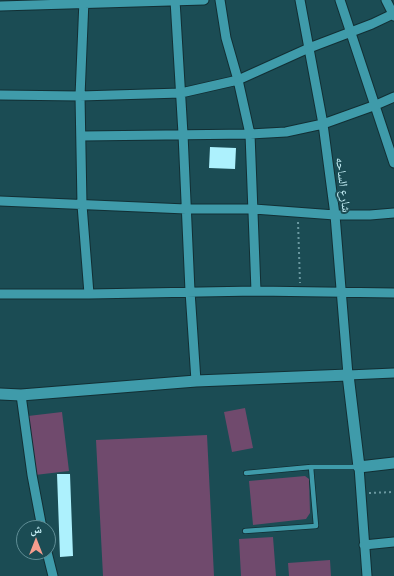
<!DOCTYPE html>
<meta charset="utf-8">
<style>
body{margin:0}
#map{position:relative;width:394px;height:576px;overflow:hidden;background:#1b4c54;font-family:Mulish,"Noto Naskh Arabic",sans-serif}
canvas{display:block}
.north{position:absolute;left:16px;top:520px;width:40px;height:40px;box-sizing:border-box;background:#1b4c54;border:1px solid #608e96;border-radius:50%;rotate:0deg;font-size:11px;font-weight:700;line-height:16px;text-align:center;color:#c7f1f8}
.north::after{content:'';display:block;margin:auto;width:14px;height:18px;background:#f59d8e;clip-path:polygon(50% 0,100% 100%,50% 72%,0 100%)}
</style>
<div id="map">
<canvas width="394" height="576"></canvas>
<div class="north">ش</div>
</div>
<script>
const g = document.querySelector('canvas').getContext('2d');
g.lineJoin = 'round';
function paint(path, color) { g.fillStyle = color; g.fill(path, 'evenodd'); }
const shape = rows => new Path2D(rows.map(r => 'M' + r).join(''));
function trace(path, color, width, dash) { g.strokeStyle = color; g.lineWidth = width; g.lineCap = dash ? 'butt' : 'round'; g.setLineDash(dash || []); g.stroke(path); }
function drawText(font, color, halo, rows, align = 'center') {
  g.font = font + ' Mulish,"Noto Naskh Arabic",sans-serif'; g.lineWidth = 4; g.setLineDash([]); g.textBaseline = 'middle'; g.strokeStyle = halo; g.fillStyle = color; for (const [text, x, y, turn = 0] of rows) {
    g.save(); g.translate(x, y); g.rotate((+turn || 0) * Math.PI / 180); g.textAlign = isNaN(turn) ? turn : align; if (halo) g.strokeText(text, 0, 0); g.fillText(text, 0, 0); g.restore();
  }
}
paint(shape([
 [245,408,253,448,232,452,224,412],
 [62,412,69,471,35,475,28,416],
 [207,435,214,576,103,576,96,440],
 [305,476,309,479,310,513,306,519,253,525,249,481],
 [273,537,276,576,241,576,239,539],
 [330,560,331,576,289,576,288,563]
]), '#704a6d');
paint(shape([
 [210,147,236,148,235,169,209,168],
 [57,474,70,474,73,556,60,557]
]), '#adf1fd');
const service = shape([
 [246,473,311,467,359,467],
 [245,531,316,526,311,467]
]);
const minor = shape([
 [84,0,80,96,82,205,89,294],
 [175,0,183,134,190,291,196,381],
 [220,0,226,38,238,80,250,134,256,291],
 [300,0,323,124,335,215,348,375,394,373],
 [340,0,394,163],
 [386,0,394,16],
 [0,6,204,0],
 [0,95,80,96,181,93,238,80,309,48,372,24,393,14],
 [82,136,250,134,286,132,323,124,376,105,394,97],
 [0,201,186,209,254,209,335,215,370,215,394,213],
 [0,294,89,294,256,291,394,293],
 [21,395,32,475,42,528],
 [359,467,367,576],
 [364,545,394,542],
 [47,552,53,576]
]);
const tertiary = shape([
 [0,394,21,395,196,381,348,375,359,467,394,463]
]);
trace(service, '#122f34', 6);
trace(minor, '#122f34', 11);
trace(tertiary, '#122f34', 13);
trace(shape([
 [298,222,300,283],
 [369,493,394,492]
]), '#6a98a0', 2, [2, 3]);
trace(service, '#3f9baa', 4.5);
trace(minor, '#3f9baa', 9);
trace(tertiary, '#3f9baa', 11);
drawText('12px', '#c7f1f8', '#1b4c54', [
 ["شارع الساحه",343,185,83]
]);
</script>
